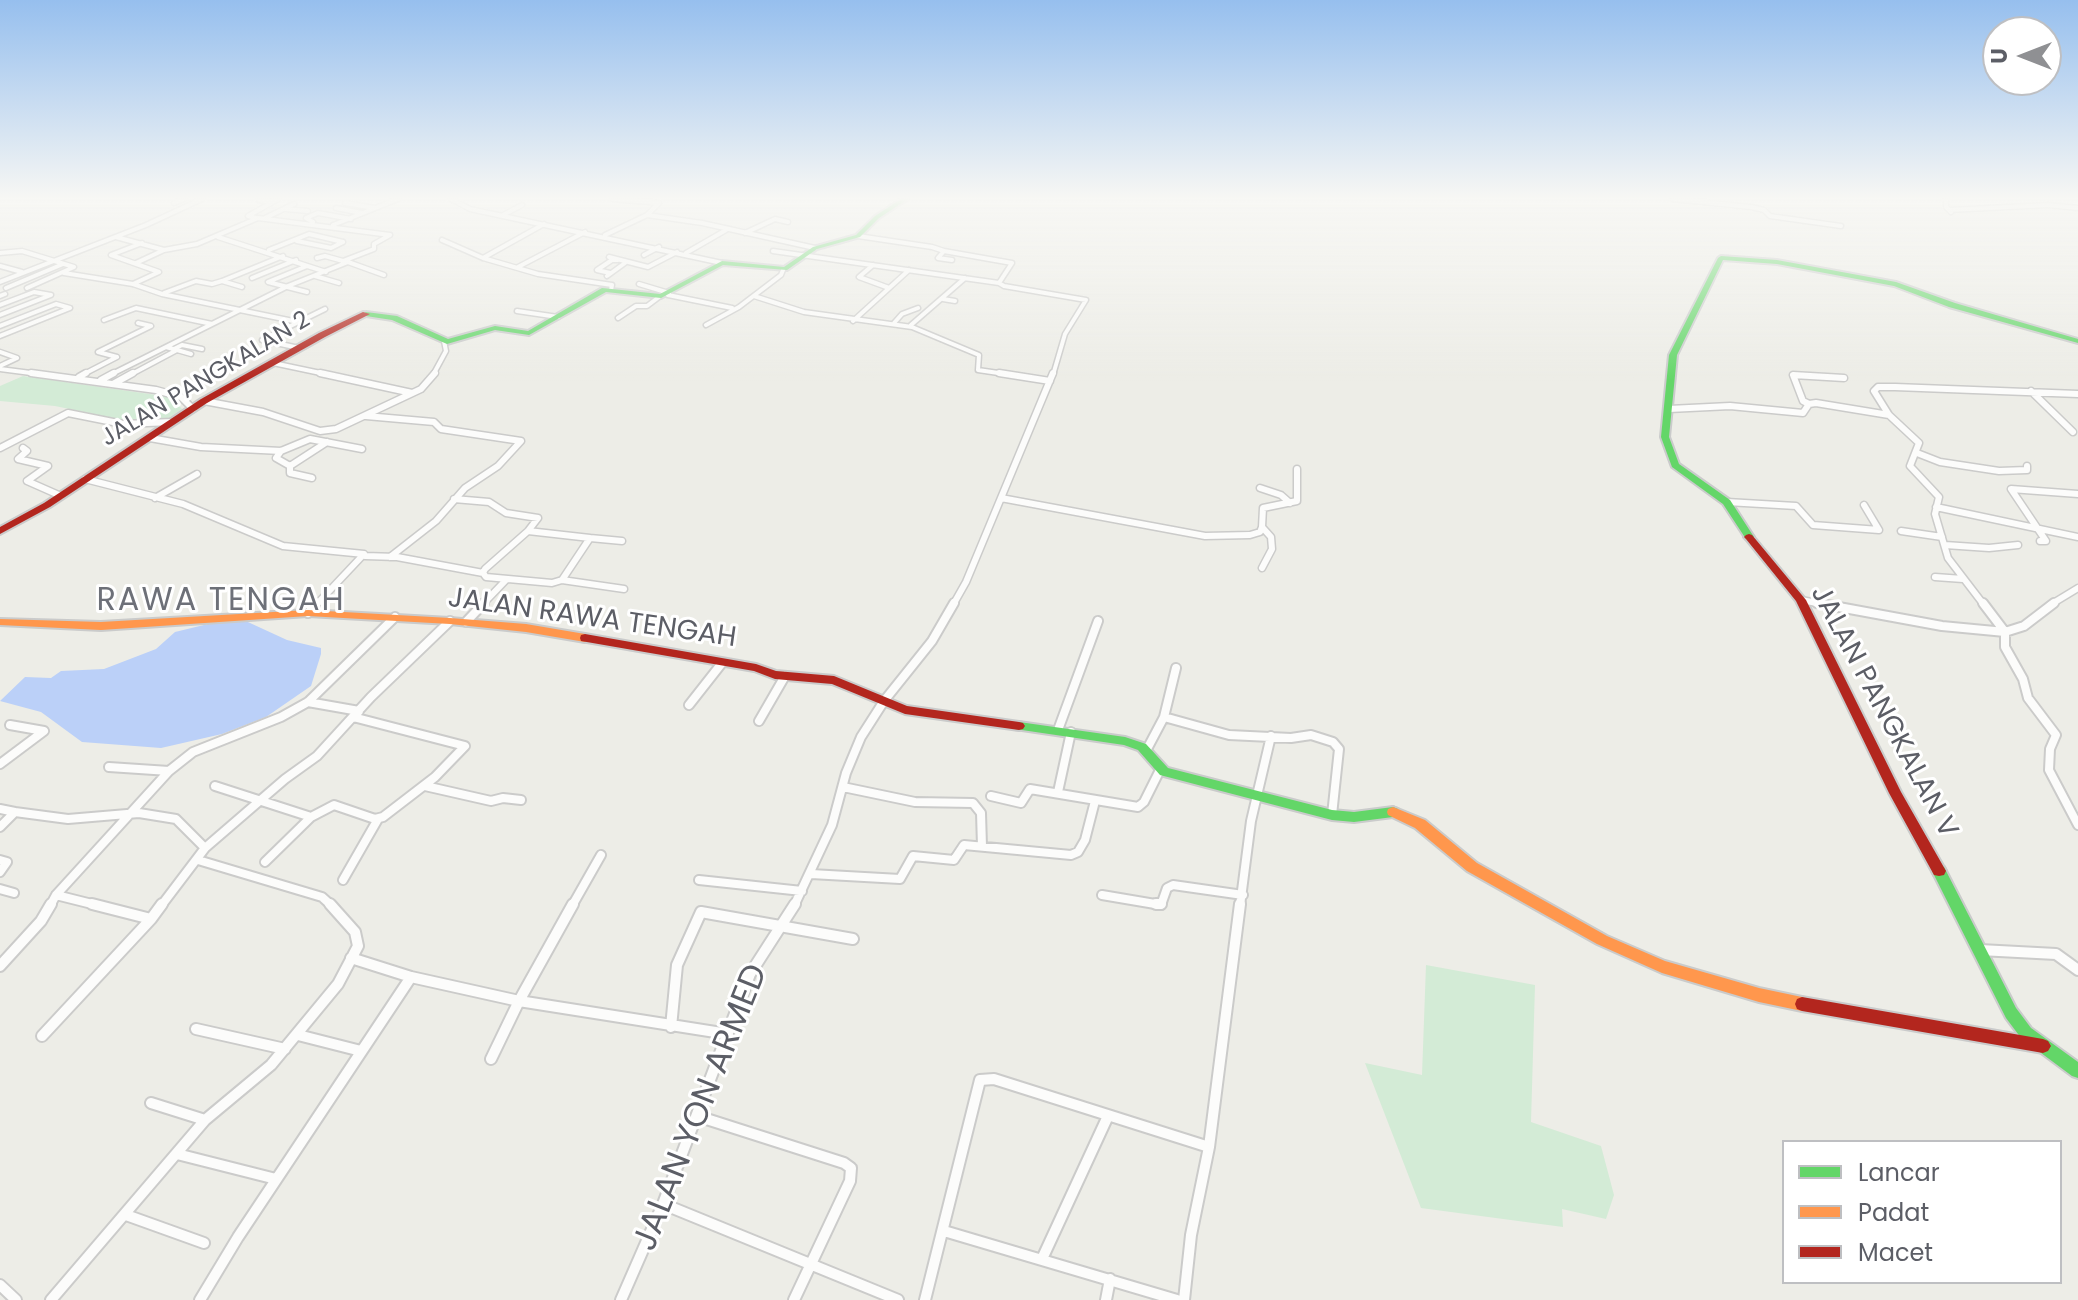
<!DOCTYPE html>
<style>
body{margin:0}
#map{position:relative;width:2078px;height:1300px;overflow:hidden;background:#edede7;font-family:Poppins,sans-serif}
canvas{display:block}
.legend{position:absolute;left:1782px;top:1140px;width:280px;height:144px;box-sizing:border-box;background:#fff;border:2px solid #bebfc2;margin:0;padding:10px 14px;list-style:none;font-size:24px;color:#5c5e66}
.legend li{display:flex;align-items:center;gap:16px;height:40px}
.legend b{width:40px;border:2px solid #bebfc2}
.north{position:absolute;left:1982px;top:16px;width:80px;height:80px;box-sizing:border-box;background:#fff;border:2px solid #bebfc2;border-radius:50%;rotate:270deg;font-size:22px;font-weight:700;line-height:32px;text-align:center;color:#5c5e66}
.north::after{content:'';display:block;margin:auto;width:28px;height:36px;background:#8f9093;clip-path:polygon(50% 0,100% 100%,50% 72%,0 100%)}
</style>
<div id="map">
<canvas width="2078" height="1300"></canvas>
<ul class="legend">
<li><b style="height:10px;background:#63d668"></b>Lancar</li>
<li><b style="height:10px;background:#ff974d"></b>Padat</li>
<li><b style="height:10px;background:#b3261e"></b>Macet</li>
</ul>
<div class="north">U</div>
</div>
<script>
const g = document.querySelector('canvas').getContext('2d');
g.lineJoin = 'round';
function paint(path, color) { g.fillStyle = color; g.fill(path, 'evenodd'); }
const shape = rows => new Path2D(rows.map(r => 'M' + r).join(''));
function trace(path, color, width, dash) { g.strokeStyle = color; g.lineWidth = width; g.lineCap = dash ? 'butt' : 'round'; g.setLineDash(dash || []); g.stroke(path); }
function drawText(font, color, halo, rows, align = 'center') {
  g.font = font + ' Poppins,sans-serif'; g.lineWidth = 6; g.setLineDash([]); g.textBaseline = 'middle'; g.strokeStyle = halo; g.fillStyle = color; for (const [text, x, y, turn = 0] of rows) {
    g.save(); g.translate(x, y); g.rotate((+turn || 0) * Math.PI / 180); g.textAlign = isNaN(turn) ? turn : align; if (halo) g.strokeText(text, 0, 0); g.fillText(text, 0, 0); g.restore();
  }
}
paint(shape([
 [23,376,171,397,182,409,164,421,127,421,55,406,0,401,0,386],
 [1426,965,1535,985,1531,1122,1601,1146,1614,1195,1606,1219,1562,1209,1563,1227,1421,1208,1365,1063,1422,1075]
]), '#d3ebd6');
paint(shape([
 [237,617,287,640,321,648,321,654,311,686,266,717,222,734,161,748,82,742,41,712,0,701,25,677,51,678,61,671,104,669,156,649,175,632]
]), '#bbd0f8');
const streetFar3 = shape([
 [451,199,470,209,722,263],
 [1673,199,1751,207,1764,210,1770,216,1841,226],
 [1946,199,1946,207,1951,212],
 [259,200,272,202],
 [174,203,184,199],
 [345,203,375,208],
 [336,208,362,213],
 [285,209,308,211],
 [1949,210,2048,205,2078,208],
 [503,215,522,205],
 [647,215,702,223,815,248],
 [256,218,248,216,278,199],
 [265,218,294,204],
 [313,222,306,218,318,213,351,219],
 [333,225,398,199],
 [745,233,775,219,788,222],
 [605,235,647,215,659,203,613,199],
 [858,236,932,247,944,251,938,258,952,260],
 [116,237,164,250],
 [218,237,326,272],
 [442,240,483,258,538,274,612,285,611,290],
 [297,241,331,248,343,242],
 [269,250,309,234,343,242],
 [773,251,999,283],
 [944,251,1012,263,999,283,1004,286,1086,300,1065,334,1053,375],
 [0,253,22,251,74,267,27,288],
 [686,253,726,230],
 [644,255,659,247],
 [609,257,648,267,677,252],
 [317,258,325,256,343,261],
 [483,258,544,224],
 [136,263,164,250,197,244,258,218,390,235,374,244,374,249,343,261,348,262],
 [873,265,859,277,889,288],
 [0,266,22,272],
 [307,266,268,282,307,292],
 [518,267,585,232],
 [64,273,133,284,162,294,298,322],
 [610,273,597,270,612,260,618,260],
 [315,276,339,283],
 [607,276,625,263],
 [252,278,296,260],
 [0,282,146,225,202,199],
 [133,284,159,272,111,255,142,243],
 [639,284,669,293],
 [242,287,222,281,283,256],
 [6,288,63,264],
 [164,293,196,281,212,284,222,281],
 [668,295,732,308],
 [0,296,5,294],
 [754,296,804,312,912,327,979,355,978,370,1012,375],
 [943,299,955,301],
 [0,305,34,292,51,295,0,315],
 [517,311,558,317],
 [618,318,636,306,647,306,659,297],
 [104,320,136,308,212,324,288,286,348,262,384,275],
 [853,321,909,270],
 [894,323,902,314,918,308],
 [706,325,739,307,781,275,783,270],
 [911,325,965,278],
 [0,326,56,304,70,308,0,336],
 [299,348,262,340,325,309],
 [174,349,182,345,202,349],
 [177,350,191,354],
 [0,352,17,358,0,366],
 [273,363,330,375],
 [0,369,46,375],
 [82,375,117,357,98,352,151,326,138,323],
 [110,375,212,324],
 [130,375,177,350,166,347],
 [433,375,446,351,444,341],
 [1793,375,1797,375]
]);
const streetFar2 = shape([
 [31,373,156,390,181,397,193,409],
 [320,373,412,393],
 [999,373,1050,381],
 [79,377,86,373],
 [101,380,114,373],
 [113,384,133,373],
 [2031,391,2073,432],
 [204,401,263,412,320,431,336,429,421,389,435,373],
 [1809,404,1803,401,1793,375,1844,378],
 [1669,409,1730,406,1803,413,1809,404,1816,403,1889,415],
 [366,416,434,422,441,429,521,441,498,466,465,488,436,521,390,557],
 [150,438,201,447,281,451,310,439,362,449],
 [0,448,68,413,123,424,172,422],
 [23,448,27,451,18,459,48,466,27,481,61,496],
 [281,451,276,458,290,466,290,473,312,478],
 [1917,453,1940,462,1999,471,2027,470,2027,466],
 [290,466,327,442],
 [85,479,183,504,283,546,364,554,316,605],
 [1260,488,1281,495,1290,503],
 [155,498,197,474],
 [1001,498,1205,536,1250,535,1260,532,1262,527],
 [454,499,489,502,506,513,538,518,528,531,485,569,483,573,486,577,552,583,562,580],
 [1727,502,1796,506,1813,525,1879,530,1864,505],
 [1936,507,2078,537],
 [528,531,590,538],
 [1901,531,1942,537],
 [622,541,590,538,562,580,624,589],
 [2040,541,2046,541,2011,489,2078,494],
 [1945,545,1989,548,2018,545],
 [365,556,397,557,483,573],
 [1262,568,1272,549,1271,537,1262,527,1263,508,1297,501,1297,469],
 [1935,577,1963,579],
 [1801,600,1828,605],
 [482,605,506,580],
 [953,605,966,582,1053,373],
 [1984,605,1948,558,1935,514,1939,497,1910,466,1919,443,1889,415,1874,391,1878,387,1895,387,2078,394],
 [2050,605,2078,588]
]);
const streetFar1 = shape([
 [1817,603,1942,626,2005,632,2024,626,2054,603],
 [1983,603,2005,632,2005,647,2023,679,2028,698,2056,735,2050,749,2049,770,2078,825],
 [308,613,317,603],
 [466,622,484,603],
 [308,702,359,711],
 [689,705,722,663],
 [1164,717,1229,735,1291,738,1311,735,1333,742,1339,749,1332,815],
 [759,721,785,676],
 [1058,730,1098,621],
 [1146,751,1164,717,1176,668],
 [0,764,44,731,10,725],
 [109,767,169,771],
 [215,786,311,817],
 [425,786,491,801,503,798,521,800],
 [843,787,915,802,973,803,981,813,982,846],
 [1058,792,1071,732],
 [991,796,1021,803,1030,789,1138,807,1144,802,1160,770],
 [0,809,15,812],
 [0,827,15,812,68,819,139,813,176,819,205,848],
 [0,860,7,862,0,872],
 [198,860,322,897,332,906],
 [265,862,311,817,334,805,375,819,383,817,435,777,465,746,353,717],
 [811,874,900,879,913,856,954,860,964,845,1071,855,1078,852,1085,840,1095,801],
 [343,880,378,819],
 [699,880,802,891],
 [0,889,14,893],
 [56,895,100,906],
 [1102,895,1161,905,1167,888,1173,885,1243,895],
 [50,906,56,895,169,771,193,752,281,717,308,702,395,617],
 [161,906,205,848,285,779,317,756,371,697,450,621],
 [572,906,601,855],
 [794,906,832,825,846,773,861,737,884,701,932,641,954,603],
 [1240,906,1251,821,1271,736]
]);
const street = shape([
 [92,904,151,919,162,904],
 [1156,904,1161,904],
 [1980,950,2056,954,2078,970],
 [351,958,411,977,519,1001,728,1034],
 [0,966,41,921,51,904],
 [671,1027,677,965,701,912,853,939],
 [196,1029,285,1049],
 [298,1035,361,1051],
 [42,1036,151,919],
 [491,1059,519,1001,573,904],
 [151,1103,205,1120],
 [697,1116,844,1163,851,1168,850,1181,794,1300],
 [177,1154,276,1179],
 [663,1204,898,1300],
 [126,1215,204,1243],
 [944,1231,1177,1300],
 [1042,1259,1108,1116],
 [0,1285,16,1300],
 [51,1300,205,1120,271,1065,338,984,358,946,355,932,330,904],
 [200,1300,238,1237,411,977],
 [621,1300,663,1204,750,974,795,904],
 [925,1300,980,1080,994,1079,1209,1147],
 [1106,1300,1110,1279],
 [1184,1300,1191,1235,1209,1147,1240,904]
]);
const fast = shape([
 [901,199,908,199,879,218,860,237,817,249,787,270,723,265,661,298,606,292,529,335,495,330,447,344,392,320,366,316,362,314,366,312,397,316,448,339,495,326,528,331,602,288,660,294,722,261,784,267,813,247,856,235,875,216,901,199],
 [1721,256,1777,260,1896,282,1955,303,2078,339,2078,343,1949,307,1894,286,1777,264,1723,260,1677,355,1669,437,1679,464,1730,500,1754,537,1749,540,1746,539,1723,504,1672,467,1661,437,1669,355,1718,258,1721,256],
 [1019,722,1125,737,1146,744,1168,768,1332,810,1354,812,1393,807,1398,809,1399,812,1398,815,1393,817,1354,822,1332,820,1160,775,1138,750,1124,745,1015,729,1013,726,1015,723,1019,722],
 [1939,866,1944,867,2016,1008,2031,1028,2078,1062,2078,1078,2072,1076,2021,1038,2006,1018,1932,871,1934,867,1939,866]
]);
const slow = shape([
 [308,610,450,618,526,624,585,634,590,638,585,642,526,632,450,624,308,616,101,630,0,625,0,619,101,622,308,610],
 [1393,807,1425,820,1477,863,1607,936,1665,961,1759,988,1802,997,1807,999,1809,1004,1807,1009,1802,1011,1759,1002,1662,973,1597,944,1467,871,1415,828,1388,815,1387,812,1388,809,1393,807]
]);
const jam = shape([
 [363,312,370,314,325,337,207,403,50,507,0,534,0,527,44,503,201,399,319,333,363,312],
 [1749,534,1752,535,1806,600,1901,792,1946,871,1944,875,1939,876,1934,875,1889,793,1796,601,1746,539,1744,537,1746,535,1749,534],
 [585,634,756,664,776,671,834,676,907,706,1019,722,1023,723,1025,726,1023,729,1019,730,905,714,832,684,775,679,754,671,581,641,580,638,581,635,585,634],
 [1802,997,2043,1039,2048,1041,2051,1046,2048,1051,2043,1053,1802,1011,1797,1009,1795,1004,1797,999,1802,997]
]);
trace(streetFar3, '#cbcbca', 7);
trace(streetFar2, '#cbcbca', 9);
trace(streetFar1, '#cbcbca', 12);
trace(street, '#cbcbca', 14);
trace(fast, '#cacbcb', 4);
trace(slow, '#cacbcb', 4);
trace(jam, '#cacbcb', 4);
trace(streetFar3, '#fcfcfb', 4);
trace(streetFar2, '#fcfcfb', 6);
trace(streetFar1, '#fcfcfb', 8);
trace(street, '#fcfcfb', 10);
paint(fast, '#63d668');
paint(slow, '#ff974d');
paint(jam, '#b3261e');
const sky = g.createLinearGradient(0, 0, 0, 381);
sky.addColorStop(0, '#96bfee');
sky.addColorStop(0.52, '#f7f7f4');
sky.addColorStop(1, '#f7f7f400');
g.fillStyle = sky;
g.fillRect(0, 0, 2078, 381);
drawText('24px', '#5c5e66', '#fff', [
 ["JALAN PANGKALAN 2",206,380,-31]
]);
drawText('28px', '#5c5e66', '#fff', [
 ["JALAN RAWA TENGAH",592,619,8],
 ["JALAN PANGKALAN V",1883,712,62]
]);
g.letterSpacing = '2px';
drawText('32px', '#6d7078', '#fff', [
 ["RAWA TENGAH",221,602]
]);
g.letterSpacing = '0px';
drawText('34px', '#5c5e66', '#fff', [
 ["JALAN YON ARMED",702,1108,-68]
]);
</script>
